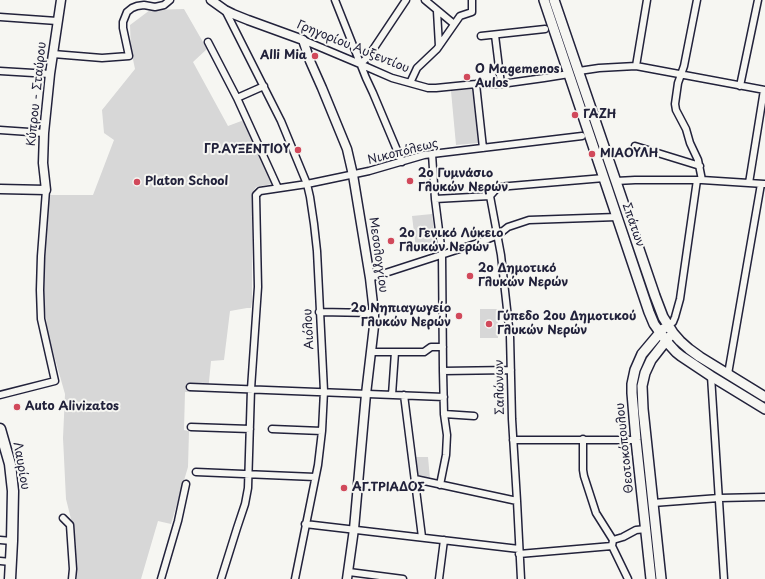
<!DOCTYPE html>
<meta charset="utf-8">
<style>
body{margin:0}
canvas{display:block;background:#f6f6f2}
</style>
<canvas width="765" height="579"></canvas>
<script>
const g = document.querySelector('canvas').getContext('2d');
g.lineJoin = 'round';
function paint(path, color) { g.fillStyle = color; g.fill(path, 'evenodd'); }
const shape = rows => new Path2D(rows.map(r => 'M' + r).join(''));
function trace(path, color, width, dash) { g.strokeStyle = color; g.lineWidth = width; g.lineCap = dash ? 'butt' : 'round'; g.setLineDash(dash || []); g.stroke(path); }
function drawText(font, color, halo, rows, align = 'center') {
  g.font = font + ' "Playpen Sans",sans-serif'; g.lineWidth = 4; g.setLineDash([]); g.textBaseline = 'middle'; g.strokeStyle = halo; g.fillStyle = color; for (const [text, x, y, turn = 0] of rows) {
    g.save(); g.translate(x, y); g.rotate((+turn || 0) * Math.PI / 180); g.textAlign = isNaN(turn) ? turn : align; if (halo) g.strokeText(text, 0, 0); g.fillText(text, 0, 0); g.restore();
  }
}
paint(shape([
 [184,9,207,49,193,62,228,126,244,120,272,184,256,187,252,193,252,301,251,308,247,308,230,311,224,360,211,361,208,392,185,392,184,430,189,431,188,467,171,524,158,521,141,579,77,579,75,535,66,499,63,438,65,394,48,334,43,292,48,195,93,195,114,140,104,133,102,110,135,69,131,50,130,25,150,10],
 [472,89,478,143,456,145,451,91],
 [432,214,436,247,432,247,425,253,416,249,412,216],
 [480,309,498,309,498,338,480,338],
 [416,457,428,457,430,479,418,476]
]), '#d7d7d7');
const minor = shape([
 [335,0,366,78,373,93,402,162],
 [425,0,454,24],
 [697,0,684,66,678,83,675,104,676,110,686,129,690,143,698,160,702,180],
 [225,10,281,121,307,184,310,197,314,224,317,251,324,391,322,431,318,465,295,579],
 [437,11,439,46],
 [0,17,57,21],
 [495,35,501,84],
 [481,36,545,29],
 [303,40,360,64,392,78,428,88,436,88,476,84,501,84,544,78,569,74],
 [208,42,237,98,278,188],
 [53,54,102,58,129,56,123,28,123,22,127,12,132,8,137,6,144,5,155,7,164,5,170,0],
 [360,64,368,57,406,0],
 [636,66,647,0],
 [0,71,50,74],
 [579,71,599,68,636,66,765,90],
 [410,83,417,68,437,49,460,16,472,12,472,0],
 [476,84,483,148],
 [740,86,758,0],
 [237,98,264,86],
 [0,130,44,133],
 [635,146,700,166],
 [432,154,435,199,442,254,443,371,444,414,447,435,446,455,440,485],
 [616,181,635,180,702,180,764,184],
 [749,183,764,90],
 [490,196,501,255,510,336,512,419,517,501,521,579],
 [435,199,490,196,498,187,604,178],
 [370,278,478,243,498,235,508,227,529,220,617,217],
 [319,312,374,313],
 [667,325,673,322,675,317,680,299,697,180],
 [371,352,424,352,431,347,443,347],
 [443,371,511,370],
 [728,374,761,184],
 [711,376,724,579],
 [190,387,444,397],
 [0,395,55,381,41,319,40,290,41,256,46,190],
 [392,395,395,352],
 [404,395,422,537],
 [444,414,474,416],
 [191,427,250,429],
 [272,429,322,431],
 [583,439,583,470,584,476,596,513,613,540,612,546],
 [513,440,636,440],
 [196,472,315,477],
 [415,479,517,501],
 [653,503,719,498,765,497],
 [63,518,70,525,73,569,72,579],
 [305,524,519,549],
 [0,540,12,541],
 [613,540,623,537,636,530,646,529],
 [519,554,612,546,628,579],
 [0,561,11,562],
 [349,572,403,579],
 [161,579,178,521,186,484],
 [221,579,237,528,245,504,248,488,251,389,258,287,256,195,260,191,307,184,369,171,424,155,432,154,582,136],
 [439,579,444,540]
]);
const tertiary = shape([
 [211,0,225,10,233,14,248,20,303,40,310,61,322,88,347,149,353,175,370,278,374,313,374,326,366,394,354,529,347,579],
 [0,189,46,190,43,163,44,133,50,74,61,0]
]);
const secondary = shape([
 [544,0,649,312,654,324,666,341,676,352,681,356,711,376,765,409],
 [554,0,655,296,663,317,673,333,680,341,689,349,700,357,765,397],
 [651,579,636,440,632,393,632,384,635,370,642,354,663,329],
 [661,579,643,409,642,386,645,373,651,360,669,337]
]);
const primary = shape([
 [0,429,10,464,13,491,12,541,10,579]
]);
trace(minor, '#22223b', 9);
trace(tertiary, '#22223b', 11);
trace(secondary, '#22223b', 12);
trace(primary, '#22223b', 13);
trace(minor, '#f6f6f2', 6);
trace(tertiary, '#f6f6f2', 8);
trace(secondary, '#f6f6f2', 9);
trace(primary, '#f6f6f2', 10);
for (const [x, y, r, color] of [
 [315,56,4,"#d1495b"],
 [467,77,4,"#d1495b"],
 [575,115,4,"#d1495b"],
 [298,150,4,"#d1495b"],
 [592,154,4,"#d1495b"],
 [410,181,4,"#d1495b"],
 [137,182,4,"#d1495b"],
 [391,241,4,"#d1495b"],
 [470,276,4,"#d1495b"],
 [459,316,4,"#d1495b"],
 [489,324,4,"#d1495b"],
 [17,407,4,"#d1495b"],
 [344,488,4,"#d1495b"]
]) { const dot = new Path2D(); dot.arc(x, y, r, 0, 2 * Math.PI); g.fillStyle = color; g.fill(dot); trace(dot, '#f6f6f2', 1.5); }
drawText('12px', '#22223b', '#f6f6f2', [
 ["Γρηγορίου Αυξεντίου",353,47,22],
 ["Κύπρου - Σταύρου",37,94,-84],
 ["Νικοπόλεως",403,152,-14],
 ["Σπάτων",633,225,71],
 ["Μεσολογγίου",378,255,82],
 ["Αιόλου",309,329,-93],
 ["Σαλώνων",500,387,-91],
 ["Θεοτοκόπουλου",625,448,-96],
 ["Λαυρίου",21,466,80]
]);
drawText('bold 12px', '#22223b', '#f6f6f2', [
 ["Alli Mia",307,56,"right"],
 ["O Magemenos",475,70],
 ["Aulos",475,84],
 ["ΓΑΖΗ",583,115],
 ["ΓΡ.ΑΥΞΕΝΤΙΟΥ",290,150,"right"],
 ["ΜΙΑΟΥΛΗ",600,154],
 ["2ο Γυμνάσιο",418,174],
 ["Γλυκών Νερών",418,188],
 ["Platon School",145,182],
 ["2ο Γενικό Λύκειο",399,234],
 ["Γλυκών Νερών",399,248],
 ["2ο Δημοτικό",478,269],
 ["Γλυκών Νερών",478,283],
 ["2ο Νηπιαγωγείο",451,309,"right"],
 ["Γλυκών Νερών",451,323,"right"],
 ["Γύπεδο 2ου Δημοτικού",497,317],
 ["Γλυκών Νερών",497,331],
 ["Auto Alivizatos",25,407],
 ["ΑΓ.ΤΡΙΑΔΟΣ",352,488]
], 'left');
</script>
